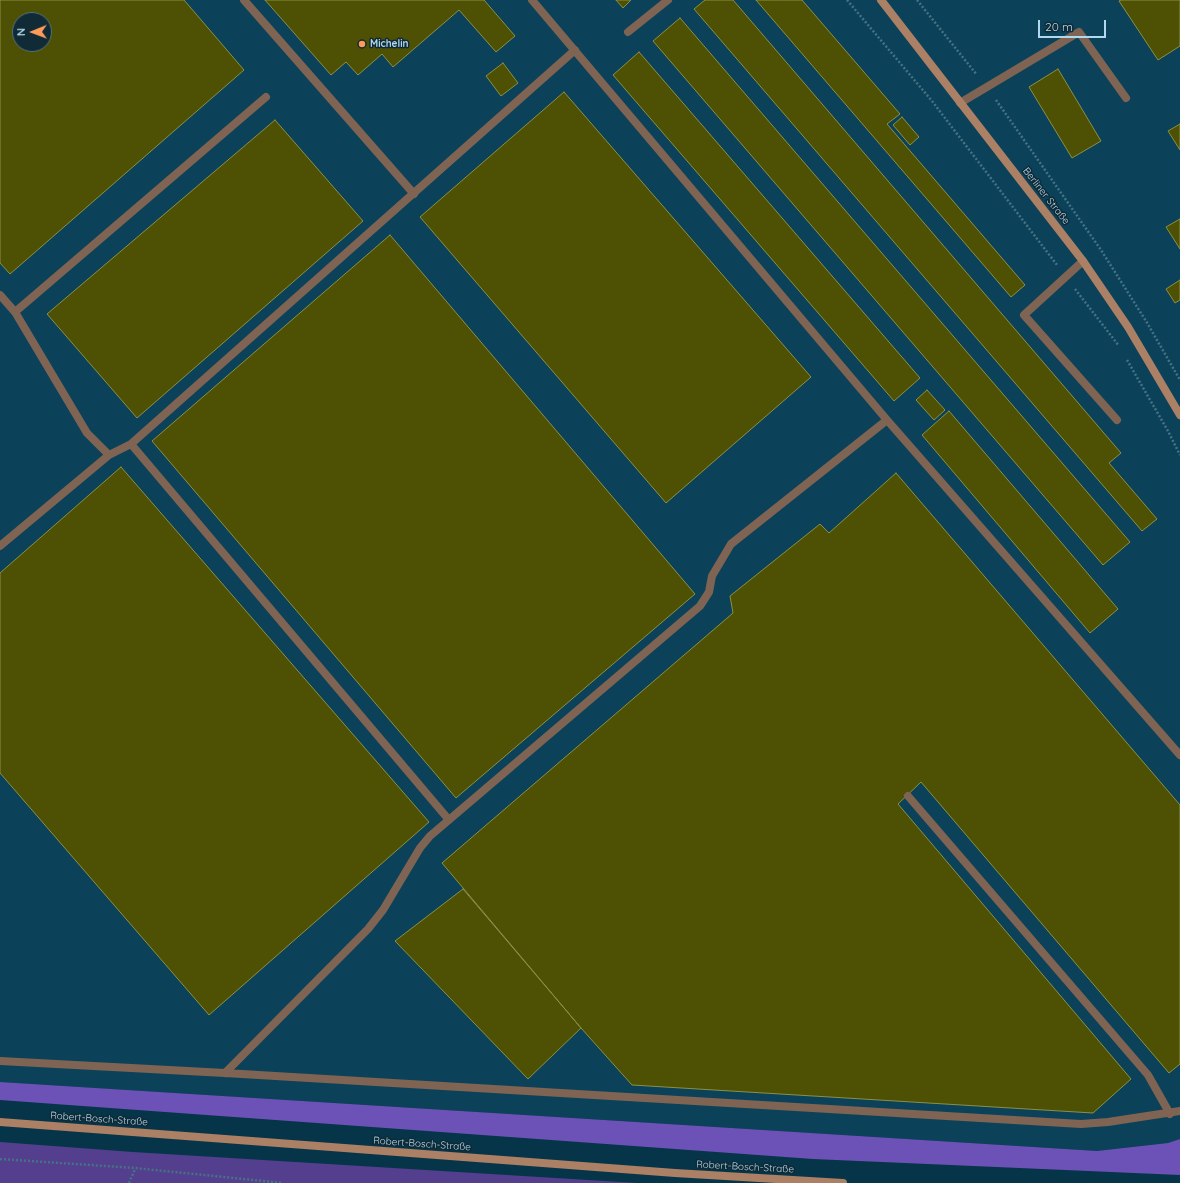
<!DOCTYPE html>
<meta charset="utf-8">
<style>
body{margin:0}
#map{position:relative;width:1180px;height:1183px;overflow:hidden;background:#063549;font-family:Quicksand,sans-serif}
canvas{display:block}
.north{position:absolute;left:12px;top:12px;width:40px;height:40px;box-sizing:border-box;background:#102a36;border:1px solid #51707f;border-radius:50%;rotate:269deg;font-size:11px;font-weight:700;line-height:16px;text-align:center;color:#b2d8ed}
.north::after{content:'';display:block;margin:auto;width:14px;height:18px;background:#ff9b5a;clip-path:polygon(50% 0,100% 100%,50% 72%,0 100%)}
.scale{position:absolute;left:1038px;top:20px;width:68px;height:18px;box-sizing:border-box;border:2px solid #b2d8ed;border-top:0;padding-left:5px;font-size:12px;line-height:14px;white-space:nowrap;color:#b2d8ed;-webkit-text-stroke:3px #102a36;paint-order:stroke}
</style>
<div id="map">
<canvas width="1180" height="1183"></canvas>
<div class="north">N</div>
<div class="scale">20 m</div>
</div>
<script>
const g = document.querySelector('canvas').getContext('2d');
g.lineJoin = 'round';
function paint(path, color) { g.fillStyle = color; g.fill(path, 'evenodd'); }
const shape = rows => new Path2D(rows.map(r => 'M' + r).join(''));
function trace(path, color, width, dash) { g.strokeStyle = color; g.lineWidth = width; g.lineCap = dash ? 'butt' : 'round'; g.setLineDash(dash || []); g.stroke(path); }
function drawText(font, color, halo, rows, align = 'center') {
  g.font = font + ' Quicksand,sans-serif'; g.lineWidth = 3; g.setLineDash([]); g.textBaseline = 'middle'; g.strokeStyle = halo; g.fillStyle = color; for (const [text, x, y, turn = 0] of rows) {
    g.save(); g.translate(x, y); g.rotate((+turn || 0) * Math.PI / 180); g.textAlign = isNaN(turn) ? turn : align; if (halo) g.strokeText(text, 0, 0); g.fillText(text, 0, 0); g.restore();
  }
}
paint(shape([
 [0,0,1180,0,1180,1139,1168,1143,1097,1151,0,1082],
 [20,20,44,20,44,44,20,44]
]), '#0c4259');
paint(shape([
 [0,1142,133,1152,637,1183,0,1183]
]), '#533f8d');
paint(shape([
 [0,1082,1097,1151,1168,1143,1180,1139,1180,1175,813,1159,0,1100]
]), '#6c52b6');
const building = shape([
 [0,0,184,0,244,70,10,274,0,263,0,0],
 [20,20,44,20,44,44,20,44,20,20],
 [265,0,484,0,515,36,496,52,459,10,393,67,382,54,358,75,346,62,331,75,265,0],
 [616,0,631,0,623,8,616,0],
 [705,0,733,0,1121,453,1109,463,1157,519,1142,531,694,9,705,0],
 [756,0,802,0,900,114,887,124,1025,285,1011,297,756,0],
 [1121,0,1180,0,1180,46,1158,60,1119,1,1121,0],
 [680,18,1130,542,1103,565,653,41,680,18],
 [639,52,920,378,894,401,613,75,639,52],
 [503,63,518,83,501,96,486,76,503,63],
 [1058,69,1101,141,1072,158,1029,87,1058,69],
 [564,92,811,377,666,503,420,217,564,92],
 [902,117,919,137,910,145,893,125,902,117],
 [275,120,363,221,137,418,47,314,275,120],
 [1180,124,1180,150,1168,131,1180,124],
 [1180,219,1180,249,1166,227,1180,219],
 [390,235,695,594,456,798,152,441,390,235],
 [1180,280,1180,300,1175,303,1166,289,1180,280],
 [927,390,945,410,934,420,916,400,927,390],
 [949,411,1118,609,1090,633,922,435,949,411],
 [121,467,429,822,209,1015,0,773,0,573,121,467],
 [896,473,1180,805,1180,1064,1169,1073,921,782,898,804,1131,1079,1093,1113,632,1085,581,1028,442,863,733,613,730,596,820,524,829,533,896,473],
 [463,889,581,1028,528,1079,395,941,463,889]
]);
paint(building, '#4e5103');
trace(building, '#8b9045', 1);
trace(shape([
 [847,0,932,101,1057,265],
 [917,0,977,75],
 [996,100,1101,250,1146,321,1180,380],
 [1075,289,1119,346],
 [1127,360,1168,431,1180,455],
 [0,1159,135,1168,283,1183],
 [129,1183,135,1169]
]), '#467286', 2.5, [2, 2]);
trace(shape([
 [244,0,414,194],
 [532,0,887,420,1180,755],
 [628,32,668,0],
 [960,103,1079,32,1126,98],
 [1083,261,1024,315,1117,420],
 [0,295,15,312,87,433,109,455],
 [15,312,266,97],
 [131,444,449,820],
 [0,546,109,455,131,444,575,50],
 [908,796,1148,1075,1170,1114],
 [0,1061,225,1073,1081,1124,1108,1122,1180,1111],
 [225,1073,368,929,383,910,420,848,430,836,700,606,709,592,712,576,731,544,887,420]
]), '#806453', 8);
trace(shape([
 [881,0,1083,261,1128,327,1180,415],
 [0,1122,675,1173,843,1183]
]), '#ac8065', 8);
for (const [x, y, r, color] of [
 [362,44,4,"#ff9b5a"]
]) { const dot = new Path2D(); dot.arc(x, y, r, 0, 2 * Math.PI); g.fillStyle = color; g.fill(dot); trace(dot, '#102a36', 1.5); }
drawText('bold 10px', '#b2d8ed', '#102a36', [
 ["Michelin",370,44]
], 'left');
drawText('10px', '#b2d8ed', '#102a36', [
 ["Berliner Straße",1046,196,52],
 ["Robert-Bosch-Straße",99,1119,4],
 ["Robert-Bosch-Straße",422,1144,4],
 ["Robert-Bosch-Straße",745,1167,3]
]);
</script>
